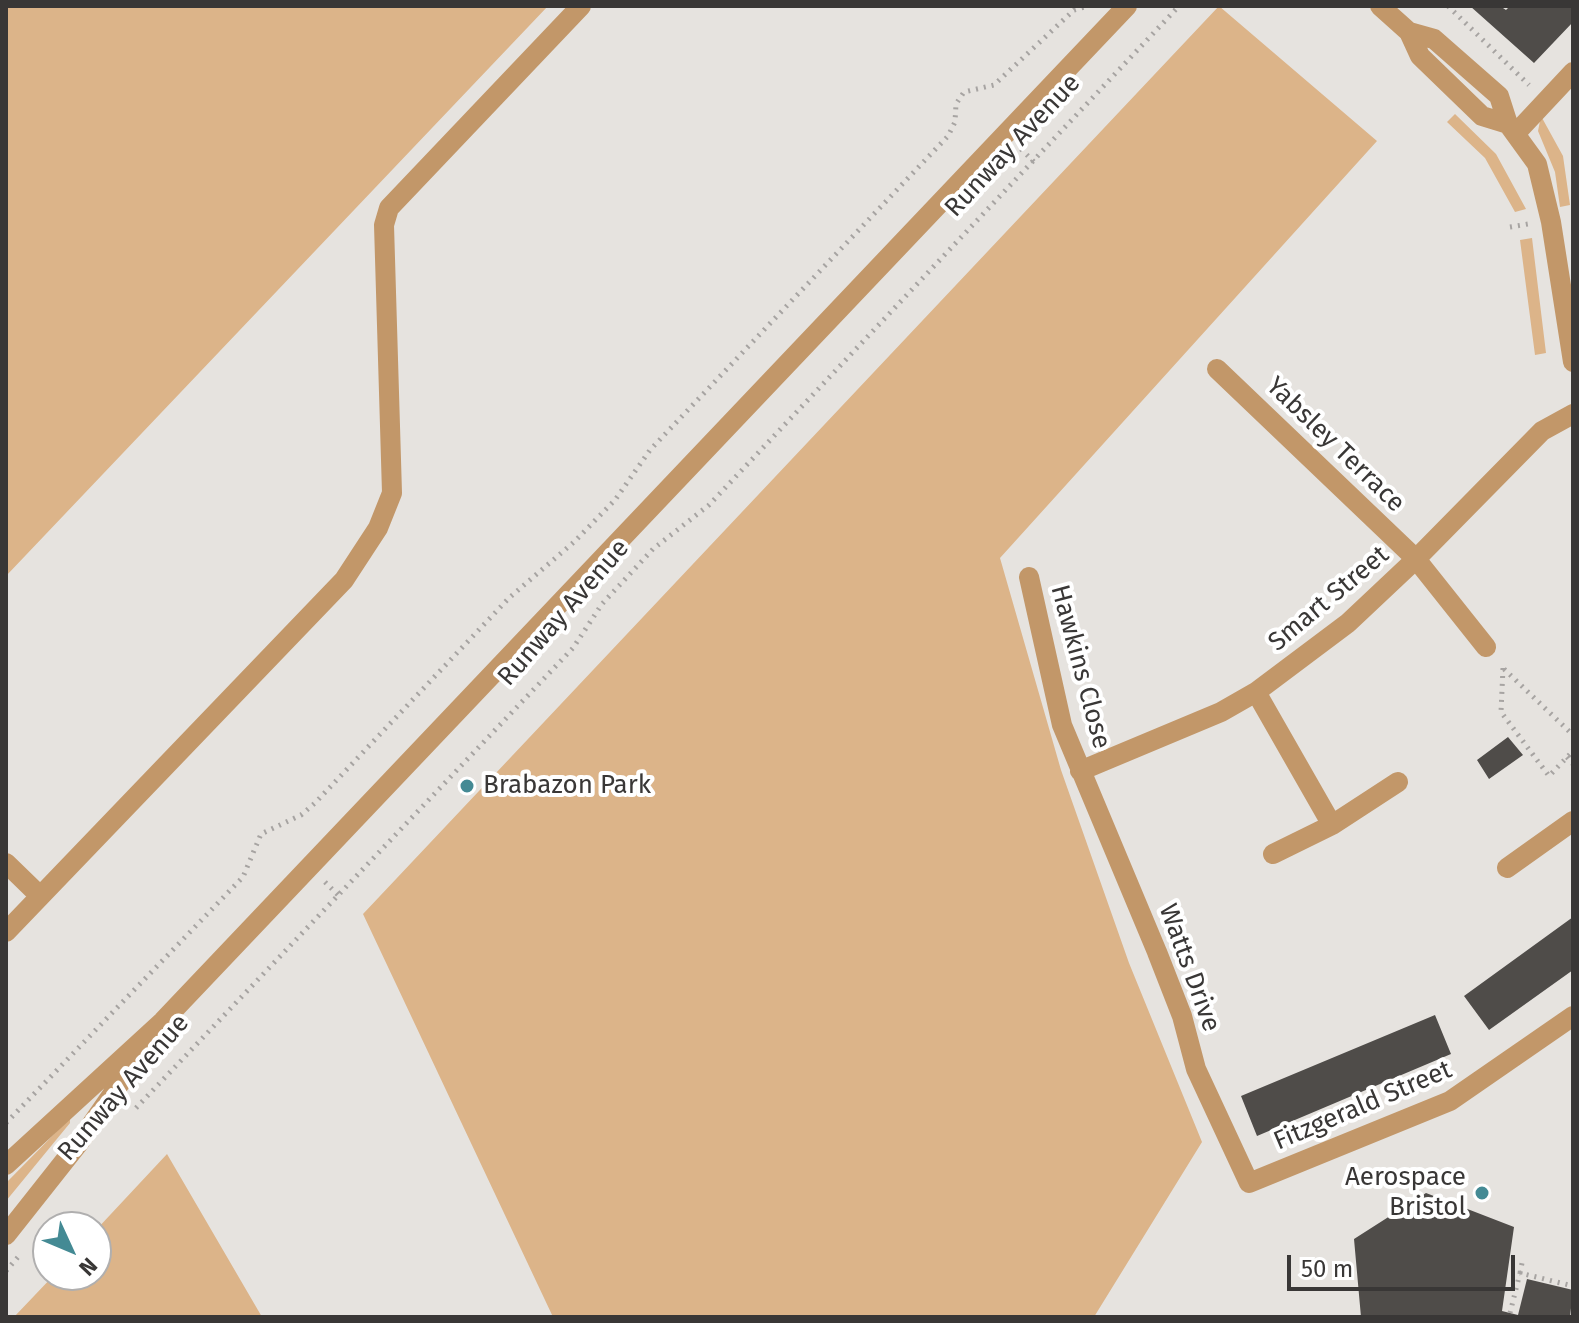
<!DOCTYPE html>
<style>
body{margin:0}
#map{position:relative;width:1579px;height:1323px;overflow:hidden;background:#e6e3df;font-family:"Fira Sans",sans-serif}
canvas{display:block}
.frame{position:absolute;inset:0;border:8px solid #393736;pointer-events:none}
.north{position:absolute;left:32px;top:1211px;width:80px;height:80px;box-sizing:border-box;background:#fff;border:2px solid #b0afaf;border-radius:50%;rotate:134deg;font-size:22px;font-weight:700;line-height:32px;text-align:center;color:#393736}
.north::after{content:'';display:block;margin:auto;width:28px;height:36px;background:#448a94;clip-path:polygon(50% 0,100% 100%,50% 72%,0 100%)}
.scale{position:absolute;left:1287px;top:1255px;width:228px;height:36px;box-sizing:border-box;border:4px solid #393736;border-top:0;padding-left:10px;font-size:24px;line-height:28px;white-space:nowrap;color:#393736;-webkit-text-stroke:6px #fff;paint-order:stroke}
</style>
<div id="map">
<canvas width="1579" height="1323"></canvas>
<div class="frame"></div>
<div class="north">N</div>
<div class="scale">50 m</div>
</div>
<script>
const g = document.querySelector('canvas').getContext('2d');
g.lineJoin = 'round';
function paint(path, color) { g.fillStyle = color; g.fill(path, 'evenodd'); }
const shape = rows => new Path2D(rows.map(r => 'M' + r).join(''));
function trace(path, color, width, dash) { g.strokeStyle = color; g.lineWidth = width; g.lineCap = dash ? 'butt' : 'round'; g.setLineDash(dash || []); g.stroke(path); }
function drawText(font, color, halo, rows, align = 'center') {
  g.font = font + ' "Fira Sans",sans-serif'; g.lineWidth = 8; g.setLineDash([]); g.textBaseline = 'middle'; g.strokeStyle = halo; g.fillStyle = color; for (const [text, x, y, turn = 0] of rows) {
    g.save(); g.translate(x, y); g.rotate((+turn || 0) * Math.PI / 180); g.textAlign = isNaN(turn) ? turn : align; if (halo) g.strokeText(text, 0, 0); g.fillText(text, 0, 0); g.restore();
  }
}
paint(shape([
 [6,6,548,6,6,576],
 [1219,6,1377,141,1000,558,1061,770,1129,963,1202,1142,1094,1317,553,1317,363,914],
 [1455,114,1496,154,1526,209,1515,212,1485,158,1447,122],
 [1541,116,1563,156,1570,205,1560,207,1555,172,1538,131],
 [1532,238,1546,353,1535,355,1520,240],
 [70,1118,70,1123,6,1201,6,1183],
 [167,1154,262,1317,14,1317,54,1275,96,1275,96,1230]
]), '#dcb489');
paint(shape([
 [1470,6,1500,6,1506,10,1510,6,1573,6,1573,22,1534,63],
 [1508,737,1523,755,1489,779,1477,760],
 [1573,917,1573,970,1489,1030,1464,996],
 [1435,1015,1451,1054,1257,1136,1241,1096],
 [1426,1193,1514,1227,1502,1311,1518,1315,1527,1279,1573,1290,1570,1317,1361,1317,1354,1239]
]), '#4f4c49');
trace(shape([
 [1448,6,1529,85],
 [1021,149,1034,162],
 [1510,227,1528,224],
 [1503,668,1501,712,1549,776,1573,751],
 [1504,669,1573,735],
 [1567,757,1573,764],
 [325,882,338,895],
 [136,1108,573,648,602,604,653,549,709,505,1179,6],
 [6,1123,243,877,261,834,301,815,315,803,509,598,574,542,615,500,650,450,948,136,955,122,956,104,964,92,994,85,1074,10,1088,6],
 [6,1271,18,1257],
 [1520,1273,1522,1263],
 [1510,1313,1520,1273,1573,1286]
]), '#a7a4a2', 5, [2, 6]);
trace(shape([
 [1380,6,1409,32,1420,56,1482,116,1508,124],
 [1409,32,1434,39,1499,96,1508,124,1537,164,1551,222,1573,362],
 [1516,133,1573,72],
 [1217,369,1416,559,1486,647],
 [1029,577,1062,725,1157,952,1182,1016,1196,1069,1249,1183,1450,1101,1573,1016],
 [1256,692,1332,825],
 [1080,771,1221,712,1256,692,1348,623,1416,559,1542,431,1573,414],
 [1273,854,1332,825,1398,782],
 [6,863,40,896],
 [1507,868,1573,821],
 [6,932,344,580,378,528,392,493,384,225,389,208,581,6],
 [6,1165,163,1021,1127,6],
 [6,1235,78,1144,145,1047]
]), '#c29769', 20);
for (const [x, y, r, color] of [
 [467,786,8,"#448a94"],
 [1482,1193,8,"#448a94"]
]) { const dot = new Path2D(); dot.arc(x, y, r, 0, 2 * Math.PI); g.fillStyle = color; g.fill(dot); trace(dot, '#fff', 3); }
drawText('26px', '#393736', '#fff', [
 ["Runway Avenue",1013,146,-47],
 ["Yabsley Terrace",1335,445,44],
 ["Smart Street",1329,599,-40],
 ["Runway Avenue",564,613,-49],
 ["Hawkins Close",1080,667,75],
 ["Watts Drive",1189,968,70],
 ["Runway Avenue",124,1088,-49],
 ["Fitzgerald Street",1363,1106,-23]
]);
drawText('26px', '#393736', '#fff', [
 ["Brabazon Park",483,786],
 ["Aerospace",1466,1178,"right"],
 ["Bristol",1466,1208,"right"]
], 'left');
</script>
